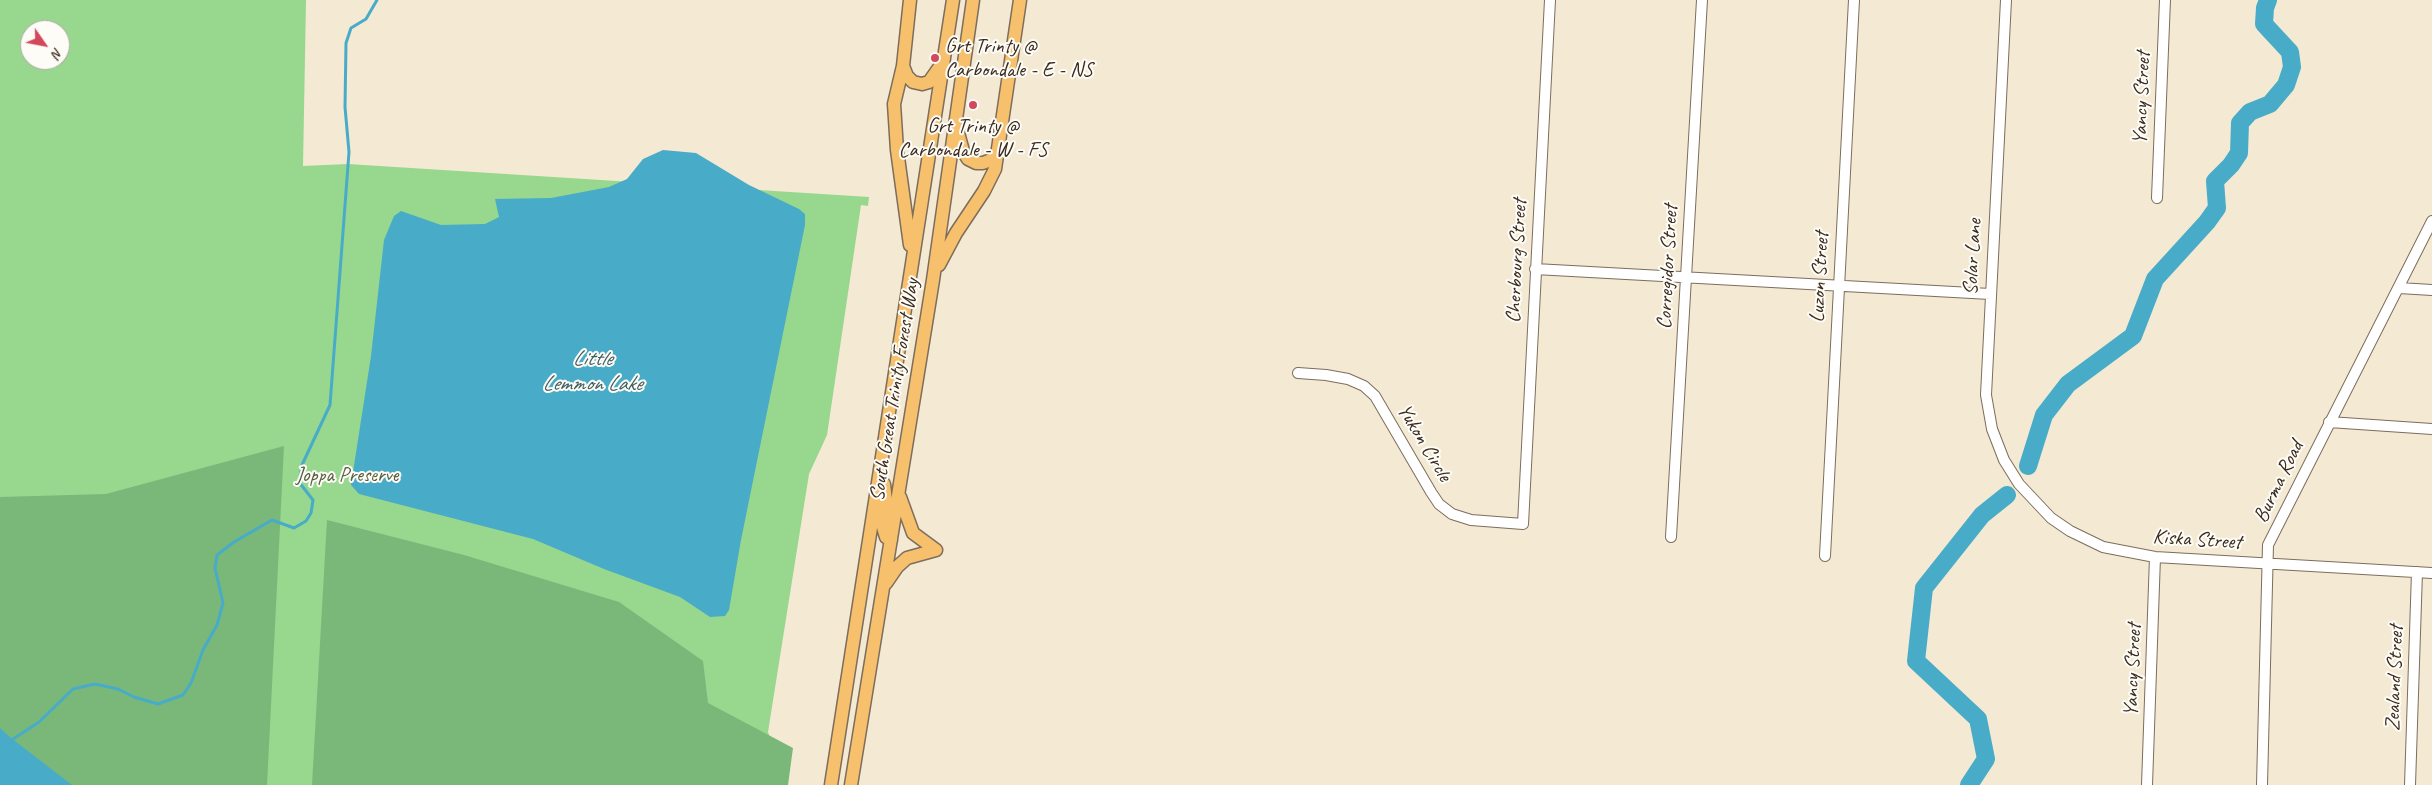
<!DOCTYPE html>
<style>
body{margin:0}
#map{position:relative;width:2432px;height:785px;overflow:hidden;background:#f4e9d3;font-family:Caveat,sans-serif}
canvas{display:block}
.north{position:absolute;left:20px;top:20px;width:50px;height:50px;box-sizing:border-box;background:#fdfcf7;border:1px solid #afa8a0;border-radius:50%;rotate:123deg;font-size:14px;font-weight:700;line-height:20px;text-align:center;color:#3b2a1e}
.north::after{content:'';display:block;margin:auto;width:18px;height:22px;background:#d1495b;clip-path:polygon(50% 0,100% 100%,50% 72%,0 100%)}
</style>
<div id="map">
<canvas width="2432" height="785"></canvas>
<div class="north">N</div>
</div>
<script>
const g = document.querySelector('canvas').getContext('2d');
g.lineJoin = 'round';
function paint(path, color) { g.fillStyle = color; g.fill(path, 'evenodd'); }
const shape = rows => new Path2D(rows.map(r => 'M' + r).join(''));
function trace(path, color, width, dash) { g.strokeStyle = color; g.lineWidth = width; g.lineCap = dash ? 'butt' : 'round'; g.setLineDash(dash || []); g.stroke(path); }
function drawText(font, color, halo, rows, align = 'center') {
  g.font = font + ' Caveat,sans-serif'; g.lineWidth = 4; g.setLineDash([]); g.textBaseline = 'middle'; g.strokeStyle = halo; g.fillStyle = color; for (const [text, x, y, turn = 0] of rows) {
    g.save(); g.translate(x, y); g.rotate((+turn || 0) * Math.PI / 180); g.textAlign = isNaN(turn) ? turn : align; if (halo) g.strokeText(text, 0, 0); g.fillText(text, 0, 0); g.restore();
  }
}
paint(shape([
 [0,0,306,0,303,166,348,164,869,197,868,206,861,205,827,435,809,474,768,732,787,785,136,785,0,671],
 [30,30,60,30,60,60,30,60]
]), '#97d78e');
paint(shape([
 [284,446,267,785,0,785,0,497,106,494],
 [327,520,464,555,619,602,703,661,708,703,793,748,788,785,312,785]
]), '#79b879');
paint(shape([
 [663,150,696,153,749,185,799,209,805,214,805,225,741,540,729,610,725,616,710,617,680,597,604,569,533,539,359,494,351,485,371,356,384,240,394,216,401,211,441,225,485,224,499,217,495,199,551,198,609,187,627,179,643,159],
 [0,728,11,738,72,785,0,785]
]), '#48acc8');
trace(shape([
 [10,741,39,722,73,689,95,684,118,689,134,697,158,704,183,695,191,683,203,650,217,625,223,603,215,568,217,555,234,542,272,520,294,528,306,521,311,513,313,500,299,482,302,465,330,405,349,152,345,107,346,43,351,28,366,19,377,0]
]), '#48acc8', 3);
trace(shape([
 [2028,466,2044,415,2068,384,2133,336,2155,279,2207,222,2217,208,2215,181,2231,165,2239,153,2240,123,2250,112,2270,104,2286,85,2292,67,2290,52,2264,24,2265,8,2268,0],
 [1969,785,1986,759,1978,719,1916,661,1924,588,1982,515,2007,495]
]), '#48acc8', 18);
const minor = shape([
 [2006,0,1986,395,1992,429,2004,460,2019,484,2051,518,2070,531,2103,547,2155,557,2432,573],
 [2157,198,2165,0],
 [1535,269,1990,294],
 [2399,288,2432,290],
 [1298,373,1326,375,1348,379,1364,386,1375,396,1431,492,1439,504,1452,514,1471,520,1523,524,1550,0],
 [2329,422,2432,429],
 [1671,537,1702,0],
 [1825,556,1854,0],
 [2147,785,2155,557],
 [2262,785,2268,545,2432,221],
 [2410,785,2417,572]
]);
const major = shape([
 [910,0,903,66,894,104,897,150,910,245],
 [903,66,907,76,913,82,922,84,929,82,941,65],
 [957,129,963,151,968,159,976,163,983,163,991,160,998,151],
 [939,265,956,233,984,191,995,169,1020,0],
 [884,484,886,502,883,527,886,537,891,540],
 [900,497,913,533,936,550],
 [886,583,897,567,907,558,936,550],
 [831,785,953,0],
 [851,785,933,280,973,0]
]);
trace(minor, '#7c6d5d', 12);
trace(major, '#7c6d5d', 15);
trace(minor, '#fff', 10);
trace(major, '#f7c06c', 12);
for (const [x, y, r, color] of [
 [935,58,5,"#d1495b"],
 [973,105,5,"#d1495b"]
]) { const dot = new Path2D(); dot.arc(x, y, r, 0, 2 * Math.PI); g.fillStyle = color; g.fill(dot); trace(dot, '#fdfcf7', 2); }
drawText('21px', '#3b2a1e', '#fdfcf7', [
 ["Grt Trinty @",945,46],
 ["Carbondale - E - NS",945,70],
 ["Grt Trinty @",973,126,"center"],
 ["Carbondale - W - FS",973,150,"center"]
], 'left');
drawText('21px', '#3b2a1e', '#fdfcf7', [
 ["Yancy Street",2142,98,-88],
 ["Solar Lane",1973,257,-87],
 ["Cherbourg Street",1517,261,-87],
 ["Corregidor Street",1668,267,-87],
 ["Luzon Street",1820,277,-87],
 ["South Great Trinity Forest Way",895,390,-81],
 ["Yukon Circle",1424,443,59],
 ["Burma Road",2279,482,-64],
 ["Kiska Street",2197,540,4],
 ["Yancy Street",2133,670,-88],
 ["Zealand Street",2395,678,-88]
]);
drawText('21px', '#575e40', '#fdfcf7', [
 ["Joppa Preserve",347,475]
]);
drawText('italic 22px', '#405e62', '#fdfcf7', [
 ["Little",592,359],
 ["Lemmon Lake",592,384]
]);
</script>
